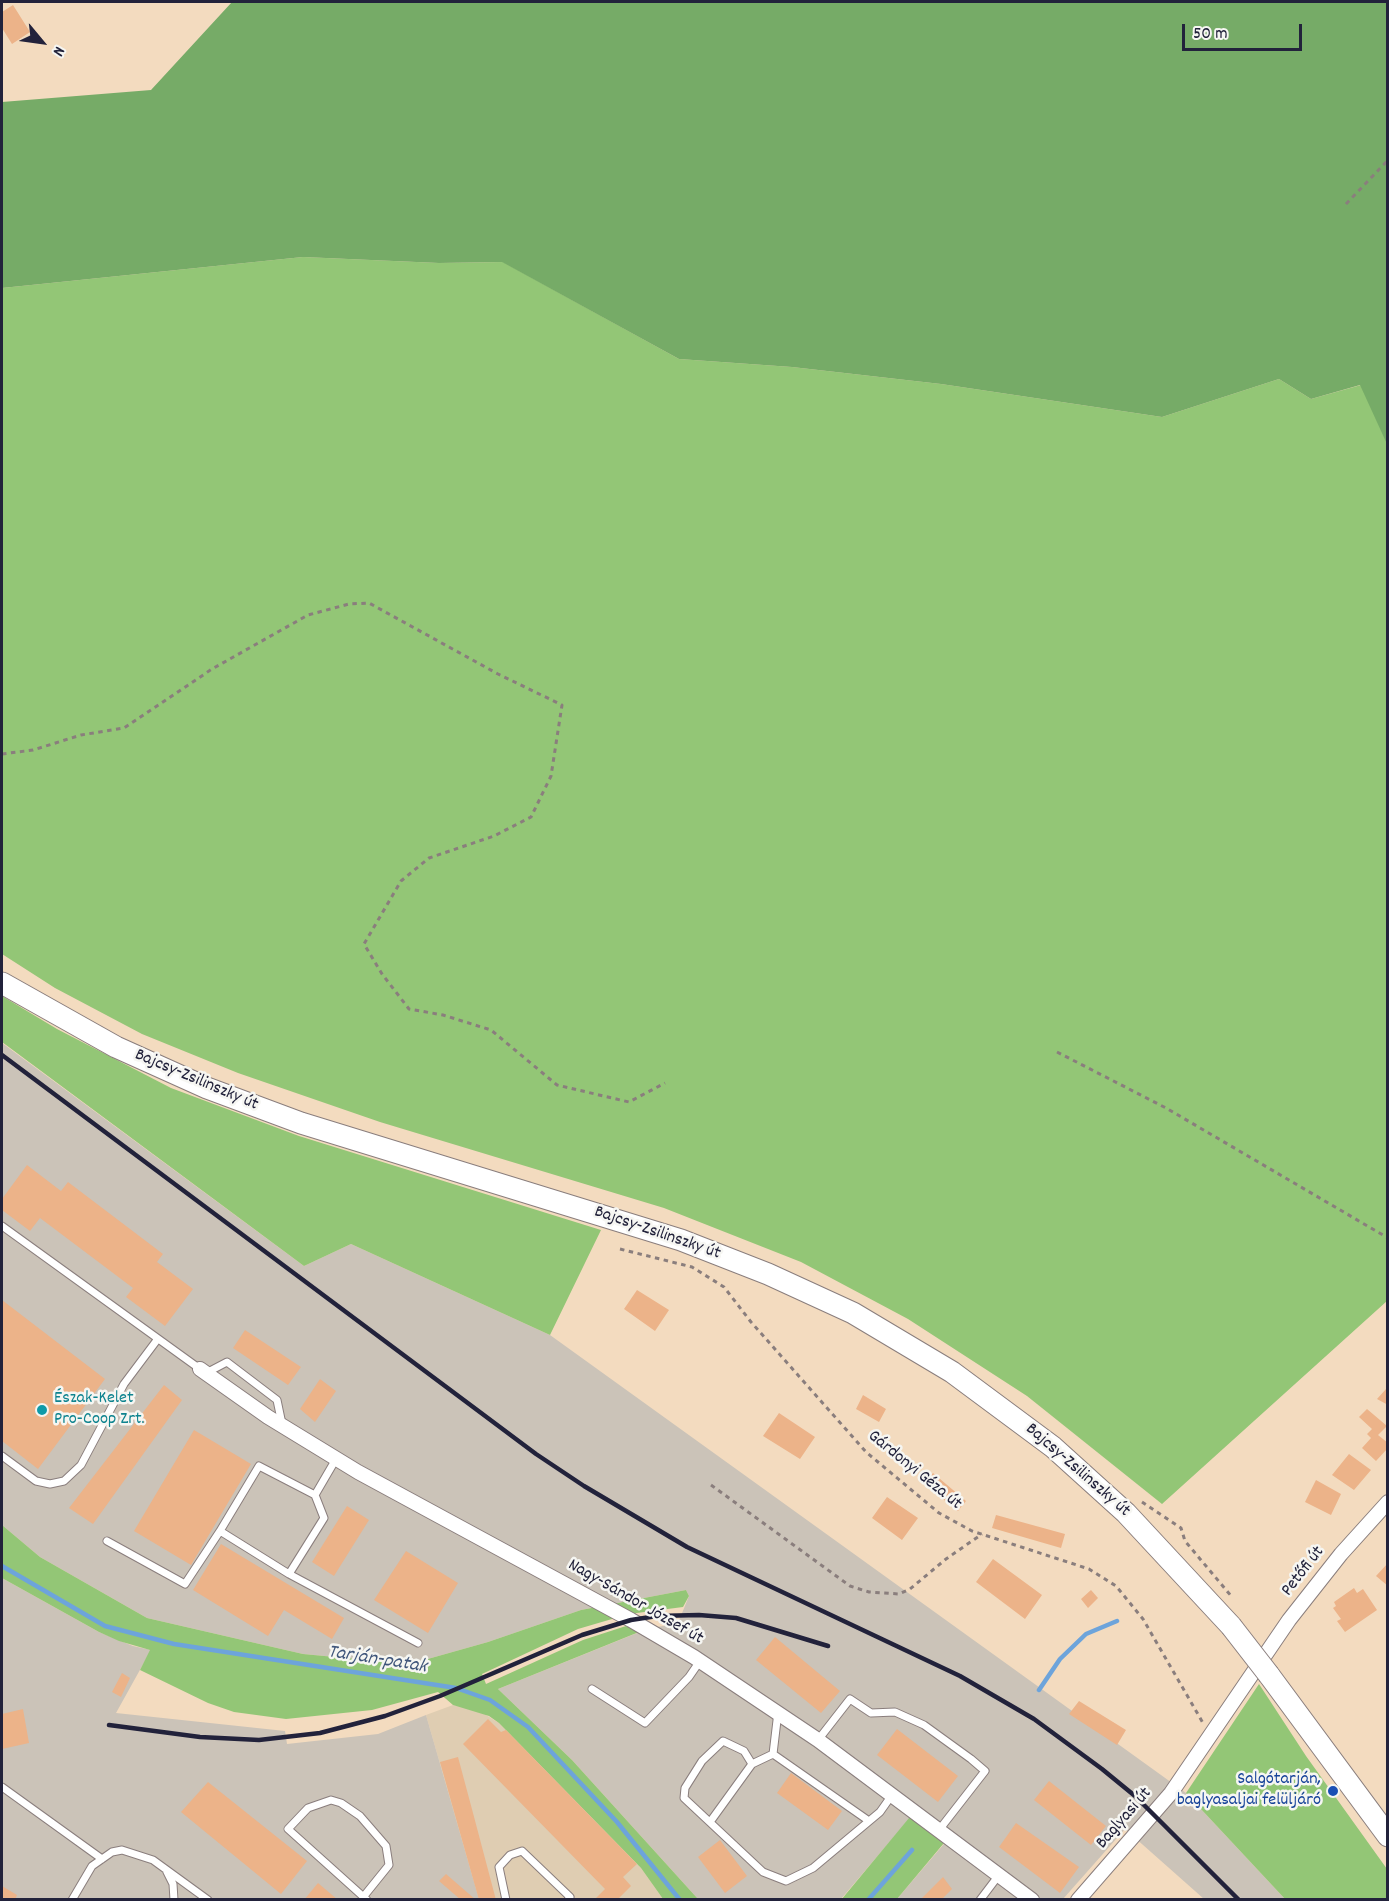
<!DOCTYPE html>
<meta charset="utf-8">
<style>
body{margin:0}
#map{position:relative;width:1389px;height:1901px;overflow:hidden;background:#f3dbbf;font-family:Dekko,sans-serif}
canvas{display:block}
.frame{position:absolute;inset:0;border:3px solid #22223b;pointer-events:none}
.north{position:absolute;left:12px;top:12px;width:60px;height:60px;-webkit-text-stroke:4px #f6f6f2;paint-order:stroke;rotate:119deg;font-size:16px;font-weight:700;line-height:24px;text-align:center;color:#22223b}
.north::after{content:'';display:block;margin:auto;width:21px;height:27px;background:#22223b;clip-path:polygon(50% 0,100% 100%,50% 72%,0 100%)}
.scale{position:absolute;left:1182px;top:24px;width:120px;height:27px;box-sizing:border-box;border:3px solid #22223b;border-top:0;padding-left:8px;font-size:18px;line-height:21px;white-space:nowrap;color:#22223b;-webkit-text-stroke:4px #f6f6f2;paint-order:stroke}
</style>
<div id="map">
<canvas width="1389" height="1901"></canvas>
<div class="frame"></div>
<div class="north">N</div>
<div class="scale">50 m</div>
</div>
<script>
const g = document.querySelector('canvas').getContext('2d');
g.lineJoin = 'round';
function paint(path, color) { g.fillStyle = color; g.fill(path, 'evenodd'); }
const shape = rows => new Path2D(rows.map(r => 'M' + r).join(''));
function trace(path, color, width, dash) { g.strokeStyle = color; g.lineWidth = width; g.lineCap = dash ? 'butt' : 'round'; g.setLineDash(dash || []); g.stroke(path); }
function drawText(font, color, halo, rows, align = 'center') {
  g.font = font + ' Dekko,sans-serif'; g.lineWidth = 5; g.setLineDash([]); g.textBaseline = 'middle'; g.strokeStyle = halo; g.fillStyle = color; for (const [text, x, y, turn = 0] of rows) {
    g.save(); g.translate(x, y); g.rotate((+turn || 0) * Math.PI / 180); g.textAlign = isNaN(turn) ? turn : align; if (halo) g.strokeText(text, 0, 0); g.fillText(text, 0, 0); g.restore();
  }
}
paint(shape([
 [453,1705,478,1710,499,1723,641,1868,663,1899,479,1899,426,1715]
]), '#dfcdb2');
paint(shape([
 [2,1043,304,1266,351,1244,550,1335,1186,1793,1285,1899,1204,1899,1125,1829,1063,1899,897,1899,949,1838,915,1812,841,1899,698,1899,572,1760,498,1689,647,1629,678,1623,689,1596,686,1590,581,1610,488,1642,410,1664,303,1654,147,1618,40,1557,2,1525],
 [2,1578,99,1632,133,1646,151,1650,116,1713,285,1731,287,1744,378,1734,426,1715,479,1899,2,1899]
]), '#cbc3b8');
paint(shape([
 [303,257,439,263,503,262,679,359,792,367,941,384,1162,417,1279,379,1311,399,1361,385,1388,444,1387,1301,1162,1504,1027,1396,908,1319,801,1262,664,1208,380,1122,238,1073,142,1034,55,988,2,954,2,288],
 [2,996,57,1029,171,1088,299,1136,601,1230,550,1335,351,1244,304,1266,2,1042],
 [2,1525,40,1557,147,1618,303,1654,410,1664,488,1642,581,1610,686,1590,689,1596,683,1607,629,1614,578,1629,482,1674,486,1684,583,1640,626,1626,639,1632,498,1689,572,1760,698,1899,663,1899,641,1868,499,1723,489,1716,453,1705,438,1692,372,1710,286,1719,234,1712,208,1703,140,1670,150,1650,119,1641,99,1632,2,1578],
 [1259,1684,1306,1756,1387,1869,1387,1899,1285,1899,1186,1793],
 [914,1812,949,1837,897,1899,841,1900]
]), '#93c676');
paint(shape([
 [232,2,1387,2,1387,444,1360,385,1311,399,1279,379,1162,417,941,384,792,367,679,359,502,262,439,263,303,257,2,288,2,102,151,90]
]), '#76ab67');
trace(shape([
 [2,1566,105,1626,174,1644,456,1688,490,1700,528,1727,617,1822,680,1900],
 [1039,1690,1060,1659,1086,1634,1117,1621],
 [868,1900,912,1850]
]), '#6da4db', 4.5);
paint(shape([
 [13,5,30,32,12,44,2,28,2,12],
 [27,1165,61,1191,68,1182,163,1254,157,1262,193,1289,165,1326,126,1297,133,1288,40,1218,30,1231,2,1210,2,1199],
 [637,1290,669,1310,655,1331,624,1309],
 [2,1300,105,1379,38,1469,2,1441],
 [245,1330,301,1367,288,1385,233,1348],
 [320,1379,336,1391,315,1422,300,1409],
 [164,1385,182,1400,93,1524,69,1508],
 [1386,1389,1388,1390,1388,1405,1377,1399],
 [863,1395,886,1409,879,1422,856,1409],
 [1367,1409,1387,1426,1378,1435,1388,1443,1388,1448,1376,1461,1362,1448,1371,1438,1367,1434,1372,1429,1359,1417],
 [779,1413,815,1437,800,1459,763,1436],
 [194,1430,251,1464,191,1565,134,1531],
 [1349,1454,1371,1470,1354,1490,1332,1475],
 [933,1473,966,1501,958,1511,924,1484],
 [1316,1480,1341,1494,1331,1515,1305,1502],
 [887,1497,918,1518,902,1540,872,1518],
 [347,1506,369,1520,334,1576,312,1562],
 [996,1515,1065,1534,1061,1548,992,1528],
 [221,1544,344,1618,332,1639,284,1610,268,1636,193,1590],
 [406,1551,458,1583,428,1633,374,1600],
 [993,1559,1042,1595,1025,1619,976,1582],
 [1388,1563,1388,1586,1376,1576],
 [1354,1588,1357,1593,1363,1589,1377,1610,1345,1632,1337,1621,1341,1619,1333,1608,1336,1606,1334,1602],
 [1091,1590,1098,1598,1088,1608,1081,1599],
 [775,1637,840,1691,821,1713,756,1660],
 [122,1673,130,1678,121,1697,112,1692],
 [1079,1701,1126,1730,1117,1745,1069,1714],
 [23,1709,29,1743,2,1749,2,1714],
 [488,1719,501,1732,506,1730,637,1864,623,1877,631,1886,617,1900,594,1900,605,1889,463,1744],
 [897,1729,958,1776,938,1802,877,1755],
 [458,1757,473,1813,496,1900,479,1900,440,1762],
 [791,1773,842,1811,828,1830,777,1793],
 [1049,1781,1106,1826,1091,1845,1034,1800],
 [208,1782,307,1861,281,1894,181,1812],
 [1016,1823,1079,1867,1060,1893,999,1847],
 [720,1840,747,1876,725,1893,698,1857],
 [446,1874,476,1900,461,1900,439,1881],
 [943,1877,952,1889,941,1900,920,1900],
 [318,1883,338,1900,304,1900],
 [2,1886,17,1895,15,1900,2,1900]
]), '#ecb389');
const lane = shape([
 [2,1226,200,1369],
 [206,1373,227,1362,277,1400,282,1424],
 [2,1456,36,1481,50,1484,64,1481,81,1465,124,1384,157,1340],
 [315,1495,259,1466,220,1531,289,1574,324,1518,315,1495,336,1459],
 [107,1541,185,1584,220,1531],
 [289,1574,418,1643],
 [592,1689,645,1723,689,1677,700,1661],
 [818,1740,850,1699,871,1713,895,1712,924,1725,971,1759,985,1771,939,1830],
 [773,1754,778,1712],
 [752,1764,773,1754,869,1821],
 [2,1787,102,1859],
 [710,1822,752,1764,744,1751,723,1741,702,1761,685,1788,684,1798,763,1872,786,1881,813,1868,880,1812,892,1795],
 [167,1872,173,1884,174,1900],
 [364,1896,389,1865,386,1846,360,1816,341,1803,331,1800,308,1808,288,1829,367,1900],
 [72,1900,92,1866,112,1852,122,1850,153,1860,208,1900],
 [506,1900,499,1867,510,1855,522,1851,570,1897,568,1900],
 [980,1900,999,1875]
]);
const street = shape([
 [200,1369,268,1417,358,1472,631,1620,694,1657,818,1740,1032,1900],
 [1078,1900,1171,1793,1289,1620,1341,1554,1388,1502]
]);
const primary = shape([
 [2,983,116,1047,207,1088,301,1123,681,1240,768,1274,853,1313,952,1372,1053,1447,1126,1513,1231,1626],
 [1269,1675,1388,1836]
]);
trace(lane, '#8a7e7d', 9);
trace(street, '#8a7e7d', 16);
trace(primary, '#8a7e7d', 23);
trace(shape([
 [1346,204,1388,160],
 [2,754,33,750,81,735,124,728,212,669,308,615,349,604,369,603,498,674,562,705,551,776,531,817,494,836,429,858,401,881,364,944,382,974,409,1009,443,1015,491,1030,557,1085,629,1102,665,1083],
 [1057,1052,1166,1108,1388,1238],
 [620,1249,692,1267,724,1287,751,1322,866,1452,939,1513,972,1531,1089,1569,1116,1586,1143,1619,1203,1723],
 [711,1485,850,1586,869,1592,899,1594,910,1589,946,1559,982,1534],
 [1142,1502,1181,1528,1185,1541,1232,1597]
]), '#8a7e7d', 3, [4.5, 4.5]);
trace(lane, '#fff', 7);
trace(street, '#fff', 14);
trace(primary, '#fff', 21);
trace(shape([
 [2,1055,536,1454,584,1486,687,1547,960,1676,1034,1719,1102,1769,1135,1796,1239,1900],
 [109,1725,200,1737,259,1740,320,1733,385,1716,440,1696,582,1635,631,1620,657,1616,699,1615,736,1618,828,1646]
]), '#22223b', 4.5);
const primaryBridge = shape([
 [1231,1626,1269,1675]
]);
trace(primaryBridge, '#8a7e7d', 23, []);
trace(primaryBridge, '#fff', 21);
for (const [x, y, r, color] of [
 [42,1410,6,"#0f9aa8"],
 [1333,1791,6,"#1a4fb4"]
]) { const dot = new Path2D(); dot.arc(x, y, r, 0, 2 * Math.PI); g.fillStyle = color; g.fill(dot); trace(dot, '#f6f6f2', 2); }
drawText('18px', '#22223b', '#f6f6f2', [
 ["Bajcsy-Zsilinszky út",196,1081,23],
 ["Bajcsy-Zsilinszky út",657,1234,19],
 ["Gárdonyi Géza út",914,1471,39],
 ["Bajcsy-Zsilinszky út",1077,1471,41],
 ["Petőfi út",1304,1572,-52],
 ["Nagy-Sándor József út",635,1603,30],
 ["Baglyasi út",1125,1819,-49]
]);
drawText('18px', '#0d838f', '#f6f6f2', [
 ["Észak-Kelet",54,1400],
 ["Pro-Coop Zrt.",54,1421]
], 'left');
drawText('18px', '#164399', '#f6f6f2', [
 ["Salgótarján,",1321,1781],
 ["baglyasaljai felüljáró",1321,1802]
], 'right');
drawText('italic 20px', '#40567b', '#f6f6f2', [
 ["Tarján-patak",377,1661,9]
]);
</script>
